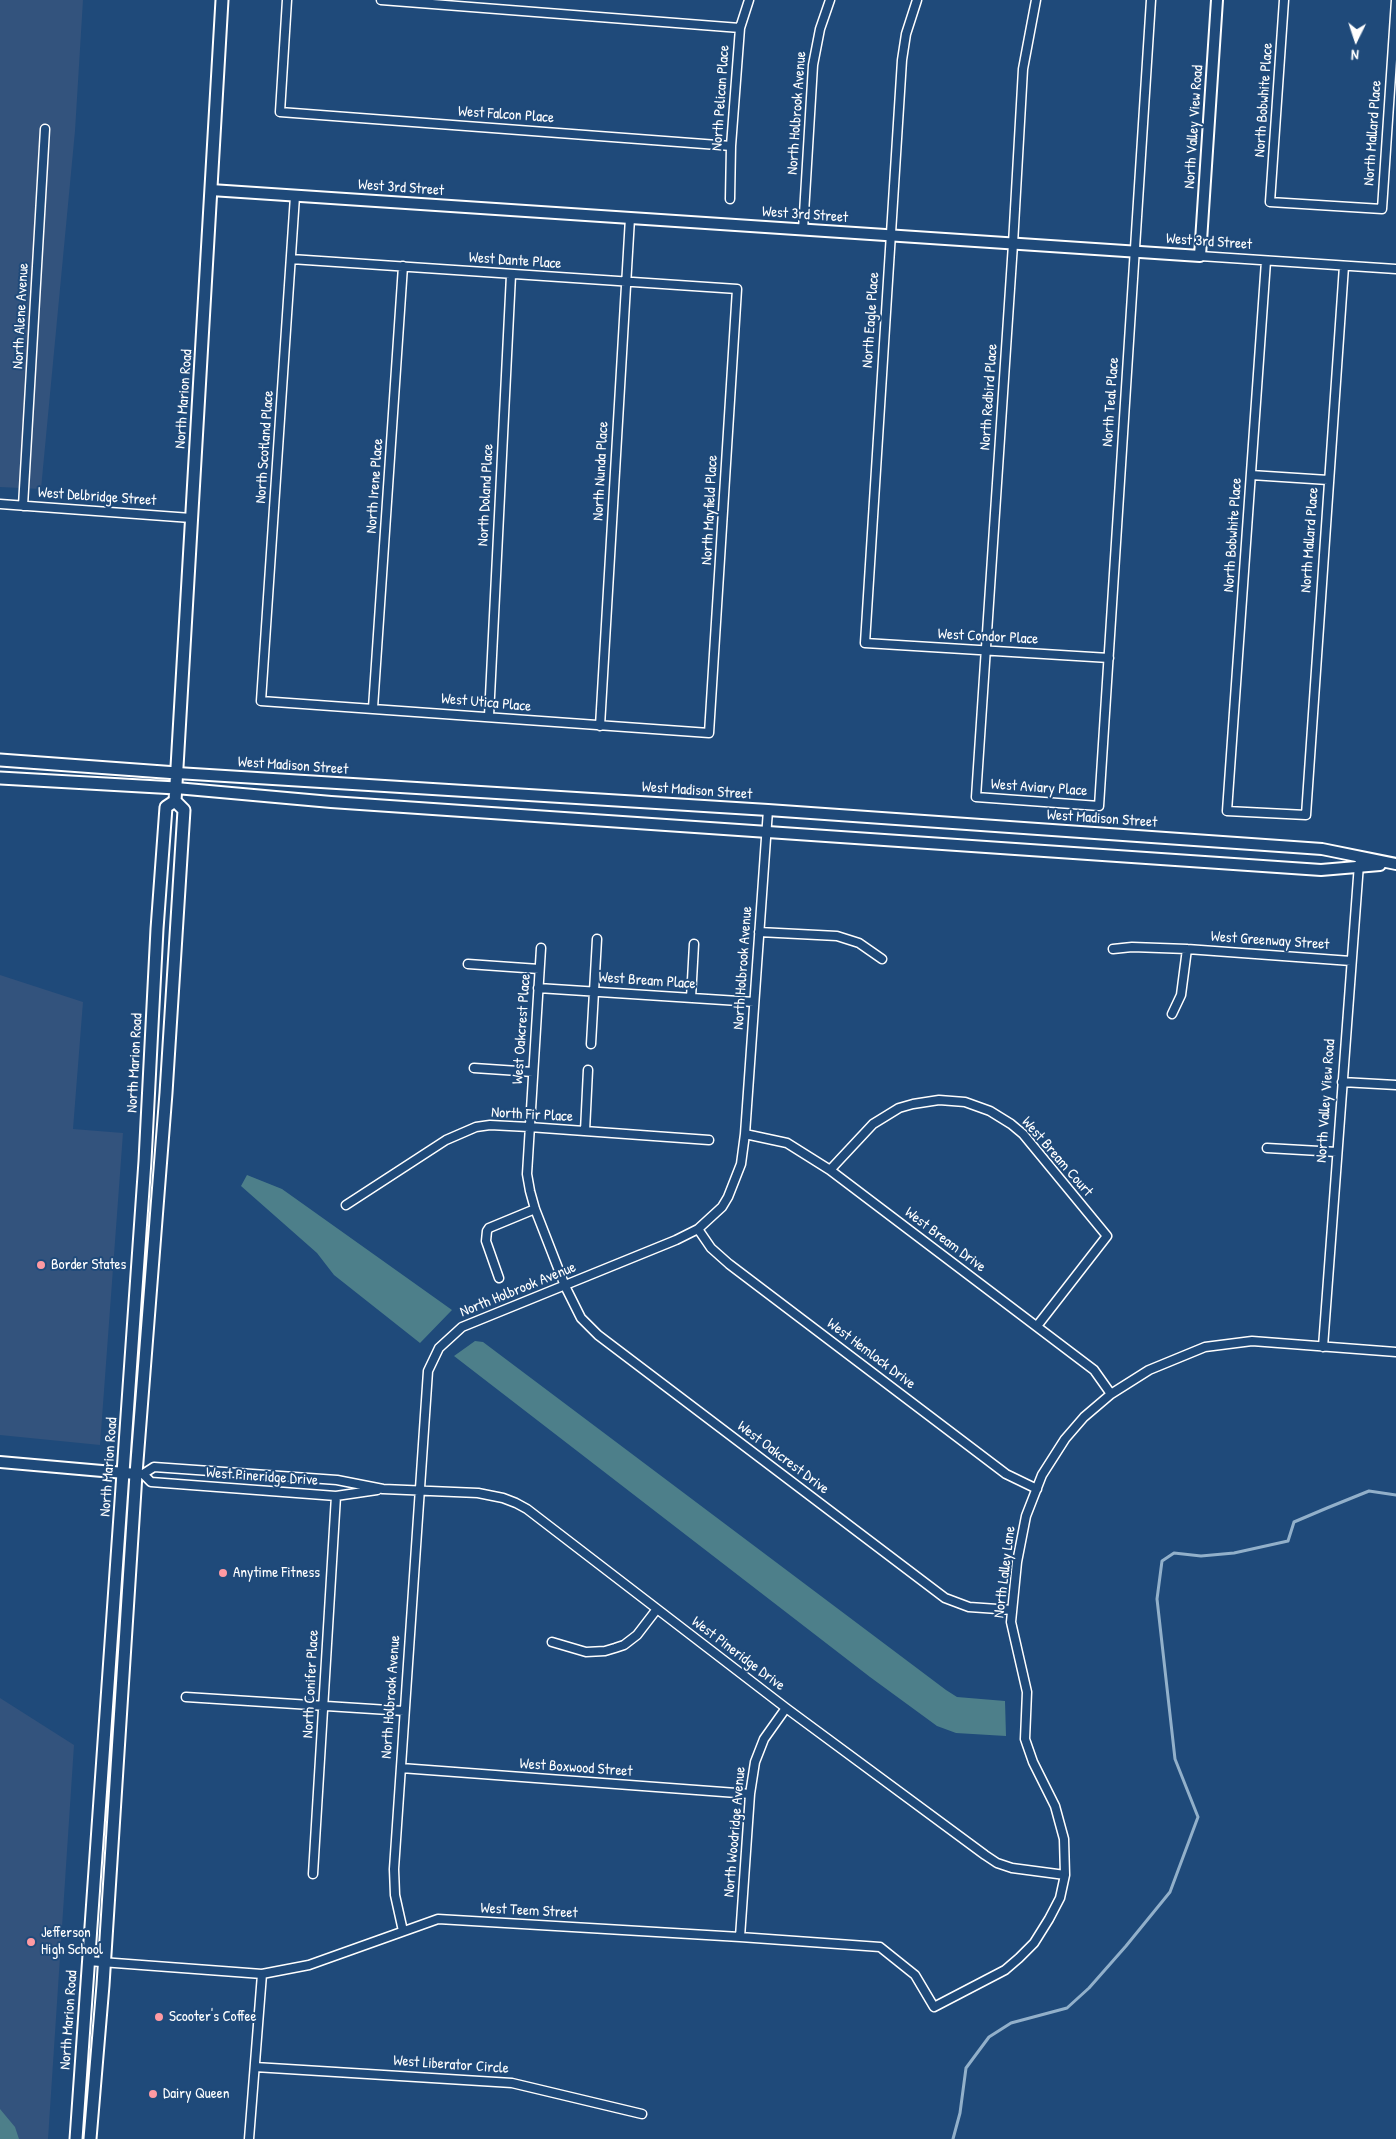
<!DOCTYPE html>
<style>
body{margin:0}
#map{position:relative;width:1396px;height:2139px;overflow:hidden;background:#1f4a7a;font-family:"Patrick Hand",sans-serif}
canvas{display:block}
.north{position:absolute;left:1331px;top:15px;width:50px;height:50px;-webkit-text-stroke:4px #1f4a7a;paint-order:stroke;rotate:184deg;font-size:14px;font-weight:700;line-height:20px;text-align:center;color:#fff}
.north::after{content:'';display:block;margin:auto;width:18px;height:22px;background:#fff;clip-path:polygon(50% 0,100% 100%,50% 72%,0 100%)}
</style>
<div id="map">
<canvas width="1396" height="2139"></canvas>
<div class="north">N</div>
</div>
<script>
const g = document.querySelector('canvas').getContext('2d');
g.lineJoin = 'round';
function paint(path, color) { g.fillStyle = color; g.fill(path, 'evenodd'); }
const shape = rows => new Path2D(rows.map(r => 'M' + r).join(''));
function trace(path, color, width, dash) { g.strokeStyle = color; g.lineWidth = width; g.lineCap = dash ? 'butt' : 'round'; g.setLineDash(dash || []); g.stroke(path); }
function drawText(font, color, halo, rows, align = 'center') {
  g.font = font + ' "Patrick Hand",sans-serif'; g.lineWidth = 4; g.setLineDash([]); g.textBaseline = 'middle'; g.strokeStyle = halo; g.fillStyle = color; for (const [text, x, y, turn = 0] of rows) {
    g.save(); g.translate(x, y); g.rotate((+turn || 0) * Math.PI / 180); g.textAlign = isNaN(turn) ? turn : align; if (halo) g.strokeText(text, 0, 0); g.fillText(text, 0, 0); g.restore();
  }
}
paint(shape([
 [0,0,83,0,75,131,41,489,0,487],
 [0,975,83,1002,73,1129,123,1133,100,1445,0,1435],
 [0,1698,74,1745,48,2139,0,2139]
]), '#33537d');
paint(shape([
 [247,1175,282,1189,452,1310,420,1343,334,1275,317,1253,241,1186],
 [475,1341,483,1342,946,1690,957,1697,1005,1701,1006,1736,956,1733,937,1726,870,1677,454,1356],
 [0,2109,15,2127,19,2139,0,2139]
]), '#4d7f8a');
trace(shape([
 [953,2139,960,2113,966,2068,989,2037,1011,2023,1067,2008,1089,1988,1126,1946,1170,1892,1198,1817,1175,1759,1157,1599,1162,1561,1174,1553,1201,1556,1234,1553,1288,1541,1294,1522,1327,1508,1369,1491,1396,1495]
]), '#92b0ca', 3);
const minor = shape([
 [287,0,280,112,731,146],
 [381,0,740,28],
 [917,0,906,34,902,60,865,643,1109,658],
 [1036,0,1023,69,1013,244,976,797,1099,806,1151,0],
 [1284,0,1270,202,1382,209,1396,0],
 [730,199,731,146,740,28,749,0],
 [803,230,813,65,820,29,830,0],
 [1200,256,1396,269],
 [291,259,737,289,709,733,261,701,295,196],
 [1266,261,1227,811,1306,815,1344,266],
 [1251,475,1328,480],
 [0,504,191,518],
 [23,506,45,129],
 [373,708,403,266],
 [489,716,511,275],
 [600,726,630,218],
 [759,932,837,936,859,943,882,959],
 [541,948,527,1174,530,1191,535,1209,565,1286,581,1318,598,1335,945,1598,969,1607,1012,1610],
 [1113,949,1132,947,1187,949,1351,961],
 [468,964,539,969],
 [538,988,754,1002],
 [691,998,694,944],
 [1172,1014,1181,995,1187,949],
 [591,1044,597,939],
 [474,1068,533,1072],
 [1342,1082,1396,1085],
 [585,1131,588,1070],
 [745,1134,787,1143,830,1170,1094,1370,1111,1394],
 [1267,1148,1337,1152],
 [830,1170,873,1124,899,1108,913,1104,939,1100,965,1102,990,1111,1011,1124,1023,1134,1107,1236,1037,1326],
 [346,1205,446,1140,476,1127,490,1125,529,1127,709,1140],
 [698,1229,711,1248,729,1264,1006,1474,1037,1489],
 [499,1278,486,1241,487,1231,489,1228,535,1209],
 [1323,1347,1359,864],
 [136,1474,143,1474,154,1467,337,1480,383,1489,478,1493,503,1498,516,1503,527,1509,786,1708,985,1855,997,1863,1012,1868,1065,1875],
 [143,1474,151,1482,336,1496,377,1490],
 [552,1642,586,1652,605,1651,615,1648,624,1645,637,1635,657,1609],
 [186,1697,404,1711],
 [401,1768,750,1794],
 [313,1874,336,1496],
 [403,1931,395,1895,394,1869,428,1371,439,1348,462,1327,676,1240,698,1229,722,1207,728,1197,741,1164,745,1134,768,810],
 [740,1937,750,1794,755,1762,764,1739,786,1708],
 [88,1961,262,1974,309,1965,438,1919,740,1937,880,1947,915,1975,934,2007,1005,1970,1019,1958,1034,1943,1049,1919,1060,1898,1065,1875,1064,1839,1055,1806,1033,1762,1025,1739,1027,1692,1011,1622,1017,1562,1026,1516,1042,1475,1065,1439,1084,1417,1111,1394,1149,1370,1205,1347,1252,1341,1396,1352],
 [255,2067,512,2083,642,2114],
 [249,2139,262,1974]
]);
const tertiary = shape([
 [211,190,1200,256,1217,0],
 [177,773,768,810,1322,849,1396,864],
 [176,788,331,802,1321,870,1380,865],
 [0,1462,136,1474]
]);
const secondary = shape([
 [0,760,177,773],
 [0,778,176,788],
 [76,2139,145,1161,157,929,166,807,175,801],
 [90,2139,103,1985,136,1474,166,1093,184,810,175,801,222,0]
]);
trace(minor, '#fff', 11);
trace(tertiary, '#fff', 14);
trace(secondary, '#fff', 15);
trace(minor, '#1f4a7a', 8);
trace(tertiary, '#1f4a7a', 10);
trace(secondary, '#1f4a7a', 11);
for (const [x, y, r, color] of [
 [41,1265,5,"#ff9aa2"],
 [223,1573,5,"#ff9aa2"],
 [31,1942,5,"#ff9aa2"],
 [159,2017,5,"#ff9aa2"],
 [153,2094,5,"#ff9aa2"]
]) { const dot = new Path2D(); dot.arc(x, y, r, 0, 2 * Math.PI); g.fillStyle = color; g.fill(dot); trace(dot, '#1f4a7a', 2); }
drawText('15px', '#fff', '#1f4a7a', [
 ["North Pelican Place",721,98,-86],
 ["North Bobwhite Place",1264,100,-86],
 ["North Holbrook Avenue",797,113,-86],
 ["West Falcon Place",506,115,4],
 ["North Valley View Road",1194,127,-86],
 ["North Mallard Place",1373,133,-86],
 ["West 3rd Street",401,188,4],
 ["West 3rd Street",805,215,4],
 ["West 3rd Street",1209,242,4],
 ["West Dante Place",515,261,4],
 ["North Alene Avenue",21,316,-87],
 ["North Eagle Place",871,320,-86],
 ["North Redbird Place",989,397,-86],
 ["North Marion Road",184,399,-86],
 ["North Teal Place",1111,402,-86],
 ["North Scotland Place",265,447,-86],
 ["North Nunda Place",601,471,-87],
 ["North Irene Place",375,486,-86],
 ["North Doland Place",486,495,-87],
 ["West Delbridge Street",97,497,4],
 ["North Mayfield Place",710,510,-87],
 ["North Bobwhite Place",1233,535,-86],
 ["North Mallard Place",1310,540,-86],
 ["West Condor Place",988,637,3],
 ["West Utica Place",486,703,5],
 ["West Madison Street",293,766,4],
 ["West Aviary Place",1039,788,4],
 ["West Madison Street",697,791,4],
 ["West Madison Street",1102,819,4],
 ["West Greenway Street",1270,941,4],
 ["North Holbrook Avenue",743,968,-86],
 ["West Bream Place",647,981,4],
 ["West Oakcrest Place",522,1029,-86],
 ["North Marion Road",135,1063,-87],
 ["North Valley View Road",1326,1101,-86],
 ["North Fir Place",532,1115,3],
 ["West Bream Court",1057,1157,49],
 ["West Bream Drive",945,1240,37],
 ["North Holbrook Avenue",518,1290,-22],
 ["West Hemlock Drive",871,1354,37],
 ["West Oakcrest Drive",783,1458,37],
 ["North Marion Road",109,1467,-86],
 ["West Pineridge Drive",262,1477,4],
 ["North Lalley Lane",1005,1572,-83],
 ["West Pineridge Drive",738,1654,37],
 ["North Conifer Place",311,1684,-87],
 ["North Holbrook Avenue",391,1697,-86],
 ["West Boxwood Street",576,1768,4],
 ["North Woodridge Avenue",735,1832,-85],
 ["West Teem Street",529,1911,3],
 ["North Marion Road",69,2020,-86],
 ["West Liberator Circle",451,2065,4]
]);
drawText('15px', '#fff', '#1f4a7a', [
 ["Border States",51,1265],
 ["Anytime Fitness",233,1573],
 ["Jefferson",41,1933],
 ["High School",41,1950],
 ["Scooter's Coffee",169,2017],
 ["Dairy Queen",163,2094]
], 'left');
</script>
